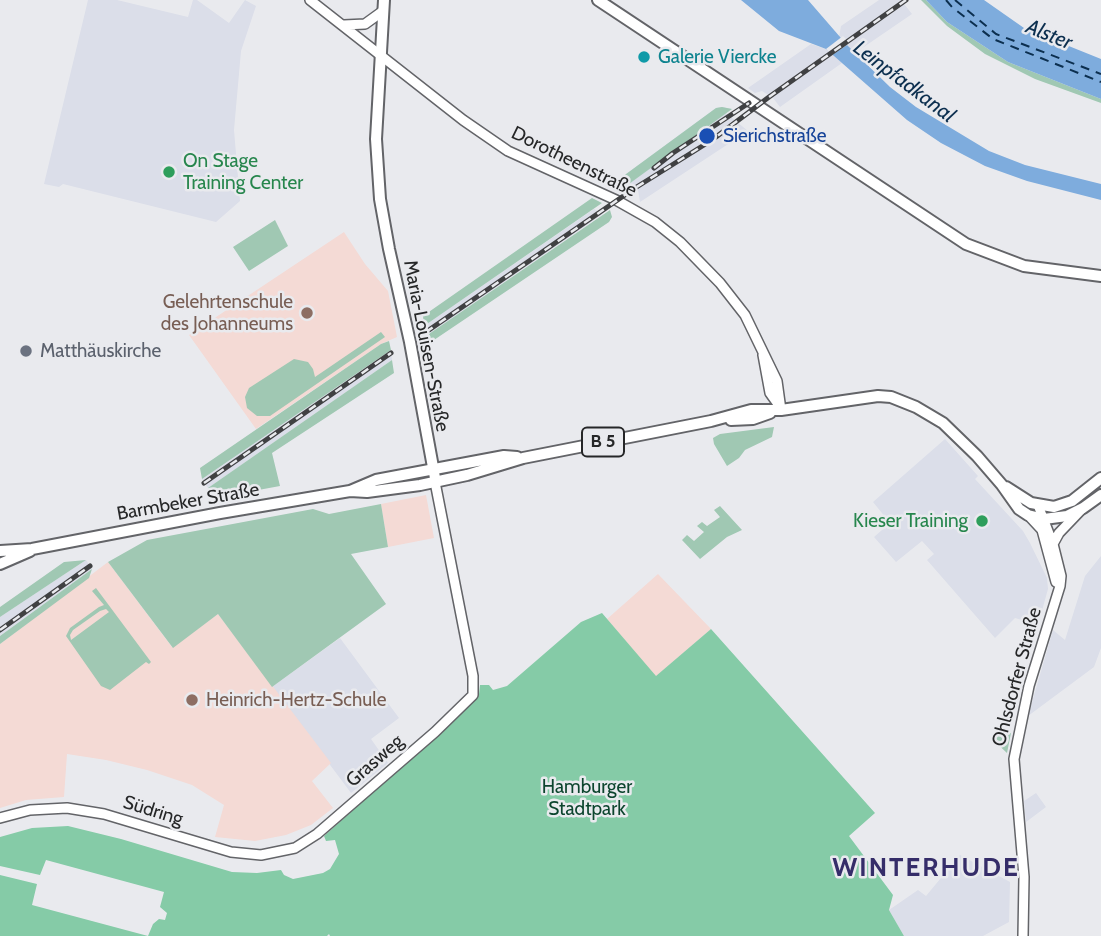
<!DOCTYPE html>
<meta charset="utf-8">
<style>
body{margin:0}
canvas{display:block;background:#e9eaee}
</style>
<canvas width="1101" height="936"></canvas>
<script>
const g = document.querySelector('canvas').getContext('2d');
g.lineJoin = 'round';
function paint(path, color) { g.fillStyle = color; g.fill(path, 'evenodd'); }
const shape = rows => new Path2D(rows.map(r => 'M' + r).join(''));
function trace(path, color, width, dash) { g.strokeStyle = color; g.lineWidth = width; g.lineCap = dash ? 'butt' : 'round'; g.setLineDash(dash || []); g.stroke(path); }
function drawText(font, color, halo, rows, align = 'center') {
  g.font = font + ' Cabin,sans-serif'; g.lineWidth = 5; g.setLineDash([]); g.textBaseline = 'middle'; g.strokeStyle = halo; g.fillStyle = color; for (const [text, x, y, turn = 0] of rows) {
    g.save(); g.translate(x, y); g.rotate((+turn || 0) * Math.PI / 180); g.textAlign = isNaN(turn) ? turn : align; if (halo) g.strokeText(text, 0, 0); g.fillText(text, 0, 0); g.restore();
  }
}
paint(shape([
 [88,0,117,0,188,17,193,0,197,0,229,23,245,0,256,6,241,51,234,130,240,201,216,222,63,184,59,187,44,184],
 [879,0,901,0,912,14,855,53,839,37,841,26],
 [811,44,826,49,842,63,780,107,773,98,762,91,755,93,748,88],
 [722,107,732,109,726,113,748,131,640,202,638,190,629,185,622,189,620,185,622,177,716,108],
 [594,209,603,214,426,336,424,326],
 [391,350,392,360,208,488,202,479],
 [945,439,978,476,975,479,1023,531,1030,543,1047,578,1048,589,1038,625,1015,618,995,638,927,560,934,554,922,541,896,562,874,537,890,523,873,502],
 [1101,556,1101,648,1094,667,1028,716,1053,630,1065,640,1085,576],
 [86,560,92,569,0,636,0,617],
 [340,638,399,718,371,739,388,763,351,793,272,687],
 [1036,793,1046,807,1026,822,1024,801],
 [960,855,1010,882,1009,922,983,936,904,936,889,910,918,890,926,896]
]), '#dbdee9');
paint(shape([
 [344,232,365,264,388,291,397,337,381,344,256,429,189,335],
 [426,495,434,538,388,547,381,504],
 [108,562,172,647,218,614,331,763,312,781,333,808,311,825,286,835,255,841,215,837,224,805,192,785,147,770,106,760,67,754,64,797,26,800,0,808,0,644],
 [658,574,711,629,656,677,607,619]
]), '#f4dad5');
paint(shape([
 [921,0,926,0,947,22,1008,62,1101,99,1101,103,1035,79,985,54,947,26],
 [722,107,732,109,622,189,620,185,622,177,716,108],
 [592,198,602,203,424,326,423,316],
 [610,210,612,217,609,222,434,340,426,336],
 [275,220,288,246,249,271,233,247],
 [381,332,385,337,270,416,257,416,247,408,245,397,249,388,294,359,308,362,313,369,315,377],
 [389,341,391,350,202,479,200,468,381,344],
 [392,360,394,373,272,453,280,486,215,498,212,490,208,488],
 [774,427,772,437,745,450,739,458,727,466,714,444,713,438,720,434],
 [381,504,388,547,351,554,386,604,272,687,218,614,173,648,108,562,147,540,313,509,329,514],
 [720,506,742,530,727,537,700,559,682,540,687,535,694,541,704,532,697,526,702,522,707,526,720,517,714,510],
 [86,560,0,617,0,607,64,562],
 [92,569,89,578,0,644,0,636],
 [96,588,151,662,149,664,146,662,110,690,101,686,66,636,70,628,99,607,104,605,92,591],
 [106,609,109,612,71,640,70,635,73,630,100,611],
 [1000,731,1011,733,1007,753,992,739]
]), '#a0c8b3');
paint(shape([
 [602,613,656,676,711,629,875,813,849,836,893,895,889,910,904,936,330,936,329,934,327,936,0,936,0,875,37,884,32,905,148,936,153,924,159,919,165,920,167,913,160,907,164,892,46,860,40,875,0,866,0,837,32,828,68,826,121,839,232,872,257,873,281,870,284,875,293,879,323,873,330,869,339,854,335,840,326,841,324,836,470,705,479,694,480,685,489,685,493,690,507,686,581,622]
]), '#85cba7');
paint(shape([
 [741,0,808,0,847,45,890,87,916,107,989,151,1025,165,1101,184,1101,200,1027,181,985,166,941,143,907,120,826,49,779,31],
 [926,0,984,0,1024,28,1101,59,1101,99,1008,62,947,22]
]), '#7eacdd');
paint(shape([
 [843,36,850,43,832,55,826,49]
]), '#e9eaee');
trace(shape([
 [946,0,952,7,993,39,1101,82],
 [955,0,996,34,1101,74]
]), '#0c2f4f', 2, [9, 7]);
const tertiary = shape([
 [310,0,463,120,508,151,616,200,655,222,680,242,720,283,745,315,777,381,781,410],
 [344,25,365,24,383,11],
 [763,355,770,393,780,407],
 [1029,516,1042,530,1056,582],
 [1053,544,1059,533,1081,510],
 [0,818,30,810,67,808,104,814,231,852,261,855,295,848,317,834,435,732,473,695,473,676,435,482],
 [1023,936,1024,877,1014,759,1029,686,1060,586,1061,576,1053,544,1038,505]
]);
const secondary = shape([
 [384,0,376,139,380,199,389,249,410,342,435,478],
 [598,0,966,244,1024,266,1101,276]
]);
const primary = shape([
 [731,420,753,419,770,413],
 [1006,487,1031,503,1054,507,1072,501,1101,478],
 [350,491,376,480,504,456,517,457],
 [0,551,32,549,220,513,350,491,367,492,420,485,467,475,523,458,711,421,751,410,781,410,878,396,891,397,916,407,943,423,977,456,1002,485,1019,509,1028,515,1044,519,1067,516,1083,508,1101,495],
 [0,564,30,551]
]);
trace(tertiary, '#636468', 12);
trace(secondary, '#636468', 14);
trace(primary, '#636468', 14);
trace(tertiary, '#fff', 9);
trace(secondary, '#fff', 10);
trace(primary, '#fff', 10);
const rail = shape([
 [654,168,673,153,749,103],
 [426,332,635,188,712,140,769,97,906,0],
 [204,483,391,353],
 [0,630,90,566]
]);
trace(rail, '#404143', 5);
trace(rail, '#e9eaee', 2.5, [8]);
for (const [x, y, r, color] of [
 [644,57,7,"#0f9aa8"],
 [707,136,9,"#1a4fb4"],
 [169,172,7,"#2e9e5b"],
 [307,313,7,"#8d6e63"],
 [26,351,7,"#6b7280"],
 [982,521,7,"#2e9e5b"],
 [192,700,7,"#8d6e63"]
]) { const dot = new Path2D(); dot.arc(x, y, r, 0, 2 * Math.PI); g.fillStyle = color; g.fill(dot); trace(dot, '#e9eaee', 2.5); }
for (const [x, y, w] of [
 [603,442,42]
]) { const box = new Path2D(); box.roundRect(x - w / 2, y - 14.5, w, 29, 5); g.fillStyle = '#e9eaee'; g.fill(box); trace(box, '#262728', 2); }
drawText('bold 18px', '#262728', null, [
 ["B 5",603,442]
]);
drawText('19px', '#0d838f', '#e9eaee', [
 ["Galerie Viercke",658,57]
], 'left');
drawText('19px', '#164399', '#e9eaee', [
 ["Sierichstraße",723,136]
], 'left');
drawText('19px', '#27864d', '#e9eaee', [
 ["On Stage",183,161],
 ["Training Center",183,183],
 ["Kieser Training",968,521,"right"]
], 'left');
drawText('19px', '#262728', '#e9eaee', [
 ["Dorotheenstraße",574,162,26],
 ["Maria-Louisen-Straße",426,346,79],
 ["Barmbeker Straße",188,502,-10],
 ["Ohlsdorfer Straße",1017,677,-75],
 ["Grasweg",375,761,-41],
 ["Südring",153,811,17]
]);
drawText('19px', '#785e54', '#e9eaee', [
 ["Gelehrtenschule",293,302],
 ["des Johanneums",293,324],
 ["Heinrich-Hertz-Schule",206,700,"left"]
], 'right');
drawText('19px', '#5b616d', '#e9eaee', [
 ["Matthäuskirche",40,351]
], 'left');
drawText('19px', '#0c452e', '#e9eaee', [
 ["Hamburger",587,787],
 ["Stadtpark",587,809]
]);
drawText('italic 21px', '#0c2f4f', '#e9eaee', [
 ["Alster",1049,35,22],
 ["Leinpfadkanal",904,82,37]
]);
g.letterSpacing = '2px';
drawText('bold 26px', '#352d69', '#e9eaee', [
 ["WINTERHUDE",926,868]
]);
g.letterSpacing = '0px';
</script>
